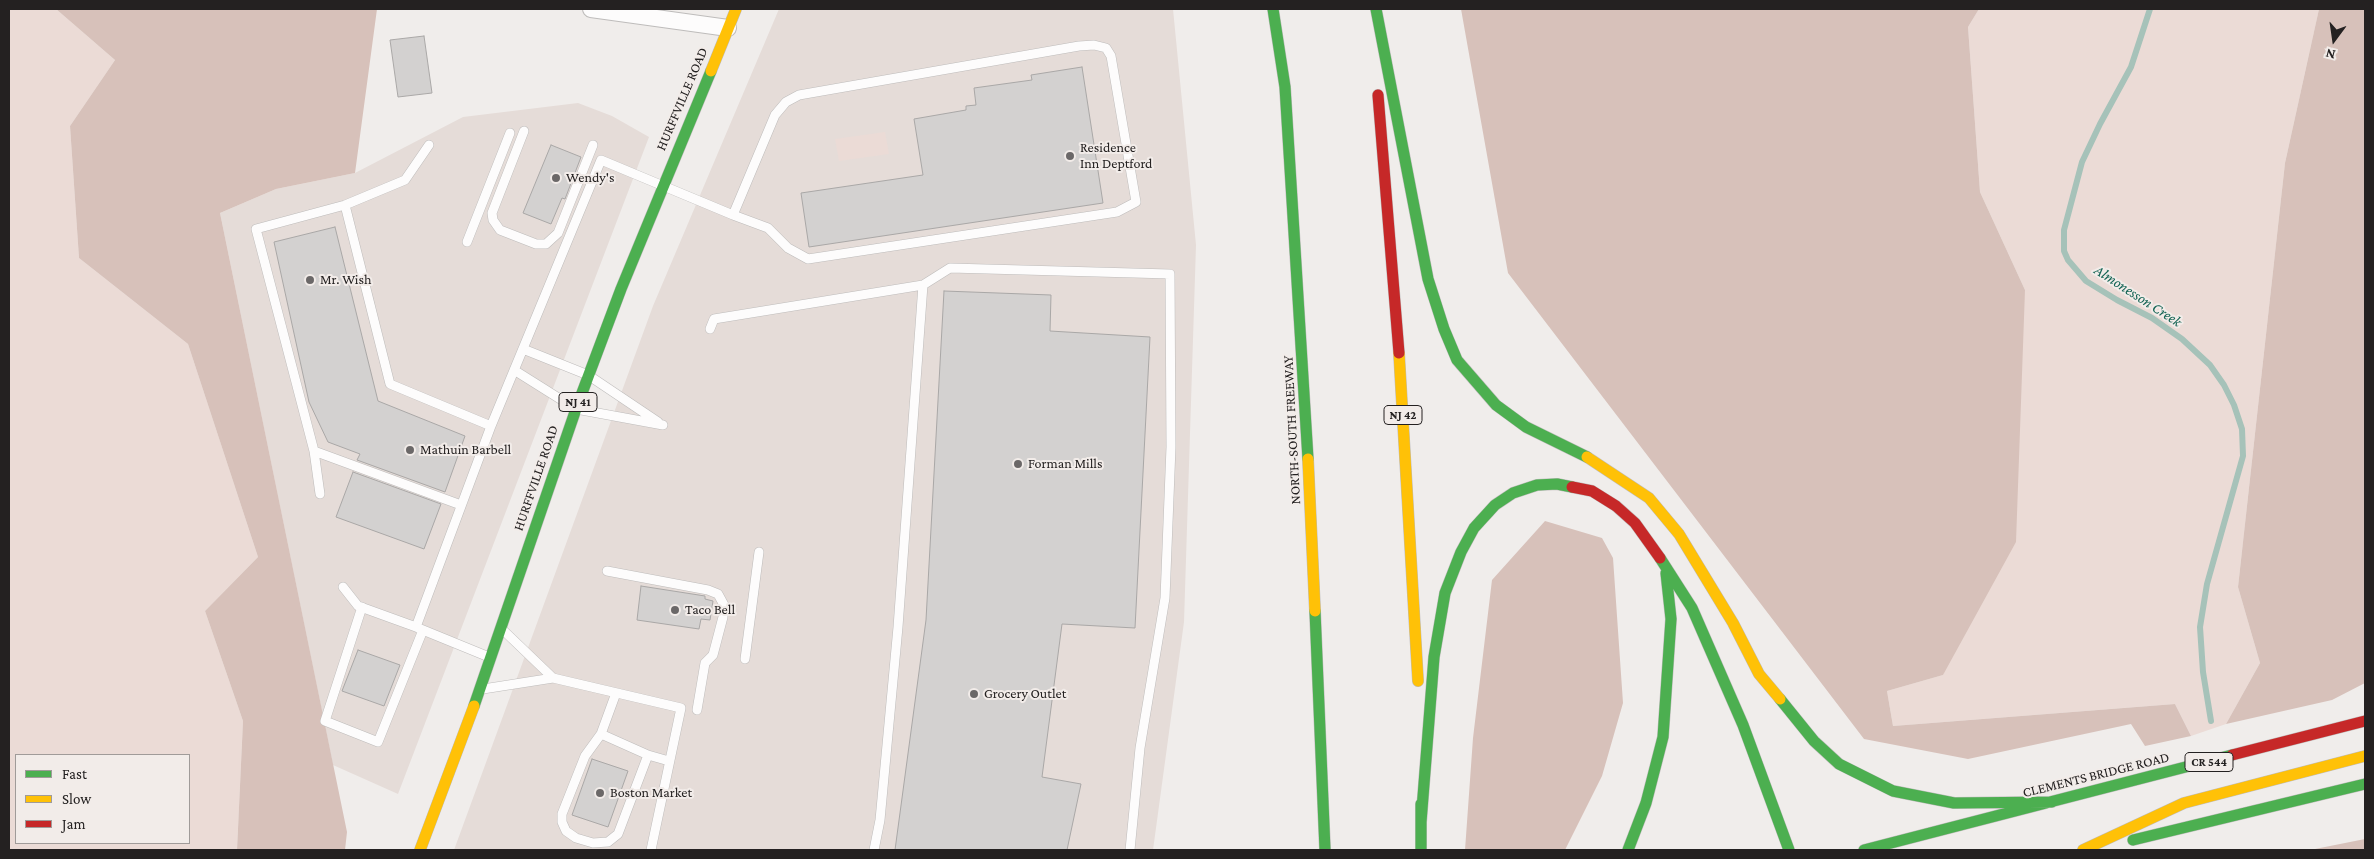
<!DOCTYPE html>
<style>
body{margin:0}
#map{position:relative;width:2374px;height:859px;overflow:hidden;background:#f0edeb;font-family:"Crimson Pro",serif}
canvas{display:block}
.frame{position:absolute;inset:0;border:10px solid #242121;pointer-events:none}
.legend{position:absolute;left:15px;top:754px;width:175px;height:90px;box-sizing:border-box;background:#f2ece9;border:1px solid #a09b99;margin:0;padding:6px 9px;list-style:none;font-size:15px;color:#242121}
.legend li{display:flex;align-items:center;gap:10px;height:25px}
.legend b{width:25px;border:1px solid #a09b99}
.north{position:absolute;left:2309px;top:15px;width:50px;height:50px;-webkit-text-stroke:4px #f2ece9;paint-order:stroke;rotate:194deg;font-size:14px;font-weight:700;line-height:20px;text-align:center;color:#242121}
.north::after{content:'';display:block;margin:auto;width:18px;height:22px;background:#242121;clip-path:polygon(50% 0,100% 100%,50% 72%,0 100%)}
</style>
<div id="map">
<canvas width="2374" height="859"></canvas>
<div class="frame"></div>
<ul class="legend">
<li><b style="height:6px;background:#4caf50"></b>Fast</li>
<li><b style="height:6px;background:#ffc107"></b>Slow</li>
<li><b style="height:6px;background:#c62828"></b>Jam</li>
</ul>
<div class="north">N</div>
</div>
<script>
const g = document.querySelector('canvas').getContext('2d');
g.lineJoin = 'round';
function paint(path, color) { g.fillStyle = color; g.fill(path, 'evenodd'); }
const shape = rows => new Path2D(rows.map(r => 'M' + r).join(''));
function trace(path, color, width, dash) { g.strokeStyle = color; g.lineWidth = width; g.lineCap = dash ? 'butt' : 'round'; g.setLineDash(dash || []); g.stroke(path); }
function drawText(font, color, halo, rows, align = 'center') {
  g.font = font + ' "Crimson Pro",serif'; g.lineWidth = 4; g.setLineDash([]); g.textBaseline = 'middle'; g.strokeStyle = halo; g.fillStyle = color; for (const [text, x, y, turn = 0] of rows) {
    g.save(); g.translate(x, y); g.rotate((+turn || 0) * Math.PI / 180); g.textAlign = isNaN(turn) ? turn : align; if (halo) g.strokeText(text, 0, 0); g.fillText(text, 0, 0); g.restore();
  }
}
paint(shape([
 [779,9,1173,9,1196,245,1184,622,1153,850,454,850,653,306],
 [578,103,612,116,649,137,398,794,333,765,220,213,276,189,355,173,463,117]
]), '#e5dcd8');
paint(shape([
 [9,9,56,9,115,60,70,126,79,258,188,344,258,557,205,611,243,721,237,850,9,850],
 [16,755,189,755,189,843,16,843],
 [1979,9,2319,9,2285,163,2238,587,2260,663,2226,724,2191,736,2175,704,1893,726,1887,691,1943,675,2025,290,1980,192,1968,27],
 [885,132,889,154,839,161,835,139]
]), '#ebdbd6');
paint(shape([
 [56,9,377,9,355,173,276,189,220,213,347,832,345,850,237,850,243,721,205,611,258,557,188,344,79,258,70,126,115,60],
 [1461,9,1979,9,1968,27,1980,192,2025,290,2016,542,1943,675,1887,691,1893,726,2175,704,2191,736,2145,746,2131,724,1968,759,1864,739,1508,273],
 [2319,9,2365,9,2365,683,2332,700,2226,724,2260,663,2238,587,2285,163],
 [1545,521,1602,538,1613,558,1623,703,1602,776,1565,850,1465,850,1473,738,1492,580],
 [2365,839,2365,850,2310,850]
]), '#d7c1ba');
trace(shape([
 [2150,9,2131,67,2100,124,2082,162,2064,230,2064,251,2068,260,2086,281,2117,300,2152,318,2182,339,2210,365,2224,385,2234,405,2242,429,2243,456,2207,584,2200,627,2203,672,2211,721]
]), '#a6c2b9', 6);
const building = shape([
 [424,36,432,93,398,97,390,40,424,36],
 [1082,67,1103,203,809,247,801,193,923,175,914,119,966,110,966,106,976,105,974,88,1032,80,1031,75,1082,67],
 [551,145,581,157,565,199,562,198,551,224,523,213,551,145],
 [335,227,378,401,465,436,445,492,357,460,360,454,328,442,309,402,274,242,335,227],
 [944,291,1051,295,1050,331,1150,337,1135,628,1062,624,1042,777,1081,784,1067,850,895,850,926,620,944,291],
 [353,472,441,504,424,549,336,517,353,472],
 [641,586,705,596,705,599,713,601,710,620,701,619,699,629,637,620,641,586],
 [358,650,400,665,384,706,342,691,358,650],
 [592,759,628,771,608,827,572,815,592,759]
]);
paint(building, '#d3d1d0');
trace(building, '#aaa8a7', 1);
const lane = shape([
 [524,131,492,213,493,220,500,230,536,244,546,244,558,233,593,145],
 [429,145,405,180,345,205,390,384,491,426,601,160,733,215,775,115,786,102,799,95,1079,46,1094,45,1106,48,1111,56,1136,202,1117,212,808,259,788,248,768,228,733,215],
 [467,242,510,133],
 [923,285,950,268,1170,274,1171,447,1165,598,1140,748,1130,850],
 [710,329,714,319,923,285,898,627,880,820,874,850],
 [523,349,588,375,658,422],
 [514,370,576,409,663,425],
 [314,451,461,505],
 [320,494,314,451,256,229,345,205],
 [607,571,708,590,718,594,724,605,723,617,713,655,705,663,697,710],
 [343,587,358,606,416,627,491,426],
 [362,607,325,721,378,742,423,630],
 [418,628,489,657],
 [504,631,553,678],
 [745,659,759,552],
 [483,689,553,678,681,708,651,850],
 [616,693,601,734,648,755,669,761],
 [601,734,585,756,562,814,562,822,566,831,576,838,593,843,608,842,618,834,648,755]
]);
const street = shape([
 [591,9,728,28]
]);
const fast = shape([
 [1273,9,1285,87,1308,459],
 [1376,9,1428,279,1444,329,1457,360,1496,405,1526,427,1587,457],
 [1660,558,1692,608,1743,725,1789,850],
 [1315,611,1325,850],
 [1780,699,1814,741,1839,764,1893,791,1954,803,2052,802],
 [474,706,576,409,621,289,711,71],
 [1421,804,1421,850],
 [1421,822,1434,657,1445,593,1461,552,1474,528,1495,505,1513,493,1537,485,1557,484,1572,487],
 [2133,840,2365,784],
 [1628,850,1646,803,1663,737,1671,619,1666,573],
 [1864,850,2232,755]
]);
const slow = shape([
 [711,71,736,9],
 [1399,353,1418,681],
 [1587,457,1649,498,1679,534,1733,623,1759,674,1780,699],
 [1308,459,1315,611],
 [420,850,474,706],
 [2083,850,2184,803,2365,756]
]);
const jam = shape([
 [1378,95,1399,353],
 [1572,487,1592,491,1616,506,1635,523,1660,558],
 [2232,755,2365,721]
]);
trace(lane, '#bebcbb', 10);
trace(street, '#bebcbb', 18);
trace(fast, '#bebcbb', 12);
trace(slow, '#bebcbb', 12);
trace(jam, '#bebcbb', 12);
trace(lane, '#fdfcfc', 9);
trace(street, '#fdfcfc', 16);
trace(fast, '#4caf50', 11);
trace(slow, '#ffc107', 11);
trace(jam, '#c62828', 11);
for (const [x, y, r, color] of [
 [1070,156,5,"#6b6868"],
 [556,178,5,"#6b6868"],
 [310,280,5,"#6b6868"],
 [410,450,5,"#6b6868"],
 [1018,464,5,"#6b6868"],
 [675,610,5,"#6b6868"],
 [974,694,5,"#6b6868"],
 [600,793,5,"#6b6868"]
]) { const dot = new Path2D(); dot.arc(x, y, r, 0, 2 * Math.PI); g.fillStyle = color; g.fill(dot); trace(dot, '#f2ece9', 2); }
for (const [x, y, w] of [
 [578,402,38],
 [1403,415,38],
 [2209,762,48]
]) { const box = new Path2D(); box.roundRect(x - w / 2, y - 9.5, w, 19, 4); g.fillStyle = '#f2ece9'; g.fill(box); trace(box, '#242121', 1); }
drawText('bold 12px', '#242121', null, [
 ["NJ 41",578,402],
 ["NJ 42",1403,415],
 ["CR 544",2209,762]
]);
drawText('14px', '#242121', '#f2ece9', [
 ["HURFFVILLE ROAD",682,99,-67],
 ["NORTH-SOUTH FREEWAY",1292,430,-93],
 ["HURFFVILLE ROAD",536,478,-71],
 ["CLEMENTS BRIDGE ROAD",2096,775,-14]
]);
drawText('14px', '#242121', '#f2ece9', [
 ["Residence",1080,148],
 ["Inn Deptford",1080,164],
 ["Wendy's",566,178],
 ["Mr. Wish",320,280],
 ["Mathuin Barbell",420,450],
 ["Forman Mills",1028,464],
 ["Taco Bell",685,610],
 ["Grocery Outlet",984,694],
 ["Boston Market",610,793]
], 'left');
drawText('italic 15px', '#146454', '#f2ece9', [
 ["Almonesson Creek",2138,296,33]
]);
</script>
